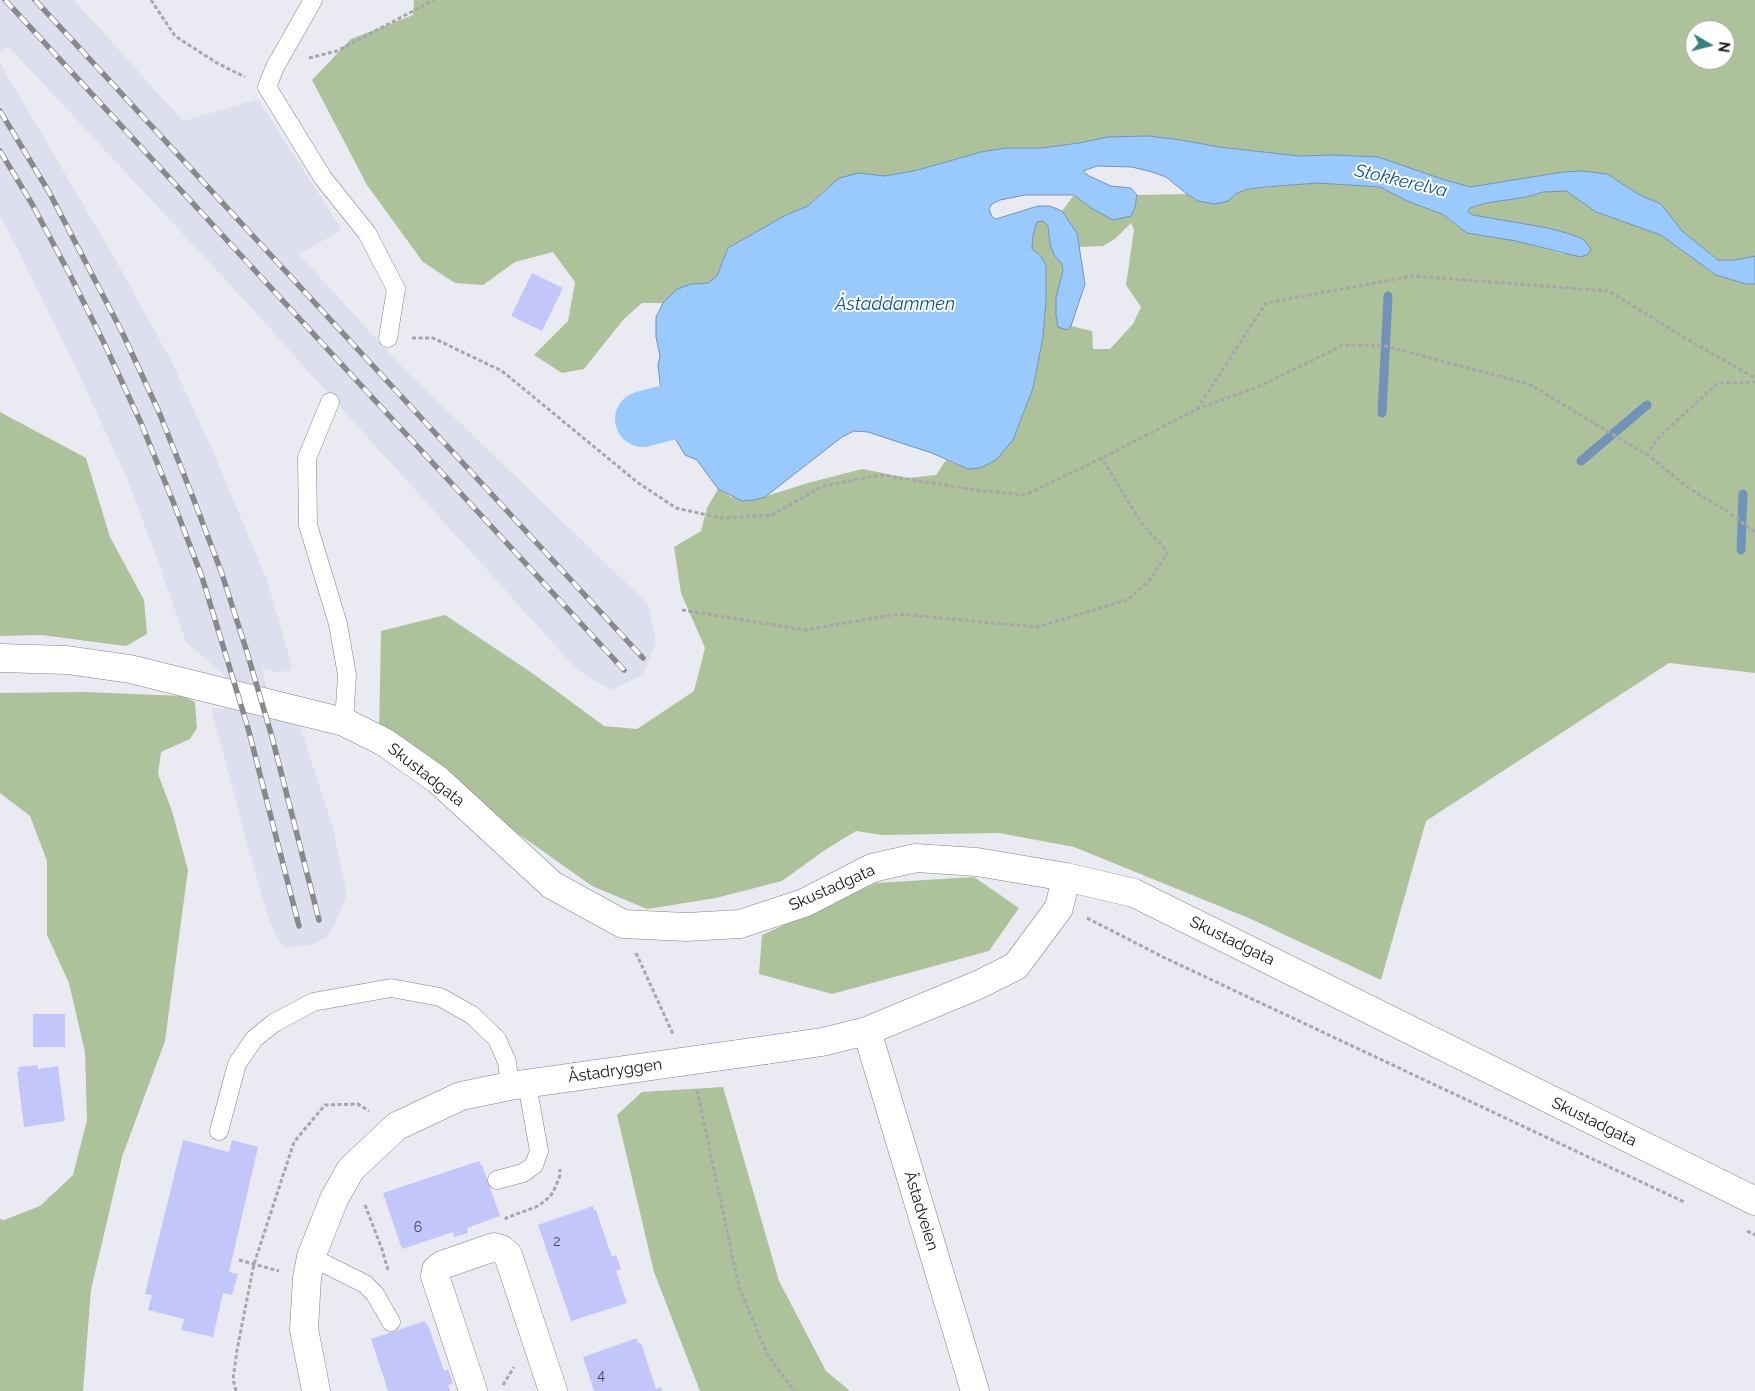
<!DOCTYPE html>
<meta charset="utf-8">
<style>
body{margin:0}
#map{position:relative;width:1755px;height:1391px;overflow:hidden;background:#eaebf2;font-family:Raleway,sans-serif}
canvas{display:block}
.north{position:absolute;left:1685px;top:20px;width:50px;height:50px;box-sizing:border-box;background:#fff;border:1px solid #a1a1a2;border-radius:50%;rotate:98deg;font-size:14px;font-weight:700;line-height:20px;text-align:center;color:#141417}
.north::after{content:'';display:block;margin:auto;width:18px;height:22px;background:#398282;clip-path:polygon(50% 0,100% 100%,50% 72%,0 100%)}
</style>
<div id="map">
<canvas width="1755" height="1391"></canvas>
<div class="north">N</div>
</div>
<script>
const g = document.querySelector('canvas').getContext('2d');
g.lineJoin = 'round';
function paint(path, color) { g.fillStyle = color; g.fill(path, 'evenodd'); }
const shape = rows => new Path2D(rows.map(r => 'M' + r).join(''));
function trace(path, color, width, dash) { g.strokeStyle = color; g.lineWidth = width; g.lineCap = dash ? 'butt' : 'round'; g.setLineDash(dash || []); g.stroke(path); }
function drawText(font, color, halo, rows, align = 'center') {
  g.font = font + ' Raleway,sans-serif'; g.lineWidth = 4; g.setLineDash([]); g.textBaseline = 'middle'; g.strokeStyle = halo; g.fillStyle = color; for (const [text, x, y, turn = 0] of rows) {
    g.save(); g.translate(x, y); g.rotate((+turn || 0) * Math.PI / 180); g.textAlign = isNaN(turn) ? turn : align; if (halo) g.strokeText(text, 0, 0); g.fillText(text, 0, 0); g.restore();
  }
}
paint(shape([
 [0,0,74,0,183,121,258,99,342,230,299,254,402,367,648,604,656,643,643,675,611,690,577,670,236,291,8,46,0,52],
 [0,63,110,250,171,360,213,451,267,580,292,667,290,671,276,672,262,668,275,718,300,726,333,828,347,894,336,921,327,937,314,944,286,948,278,940,270,922,257,880,211,708,232,709,224,675,186,642,158,561,128,481,78,372,15,244,0,216]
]), '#dedfee');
paint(shape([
 [414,0,1755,0,1755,256,1735,260,1718,260,1682,231,1661,204,1640,195,1607,174,1563,172,1470,187,1334,155,1299,156,1219,147,1181,140,1148,136,1108,137,1079,143,1042,148,1006,148,981,152,918,170,885,176,872,175,824,191,808,206,786,215,728,248,717,276,708,283,692,284,677,289,663,303,642,303,623,320,584,369,562,373,534,355,568,321,575,282,553,252,515,262,483,285,455,283,423,262,367,185,312,80,351,39,413,15],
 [1695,30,1725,30,1725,60,1695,60],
 [1318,183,1380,187,1407,201,1442,214,1467,233,1516,241,1564,254,1583,239,1570,234,1548,228,1473,215,1468,212,1469,208,1486,203,1527,197,1543,192,1566,190,1596,212,1661,235,1716,275,1746,284,1755,284,1755,673,1669,663,1426,821,1381,980,1251,919,1074,847,999,833,882,835,856,831,825,850,782,881,716,898,647,909,592,886,379,735,381,631,445,615,532,673,604,726,637,729,694,691,705,648,681,593,674,547,701,531,707,508,718,489,731,497,754,500,808,483,862,469,908,478,936,475,946,460,968,469,1013,440,1033,388,1043,337,1046,301,1046,265,1040,255,1032,249,1033,235,1037,222,1043,221,1048,226,1054,255,1062,264,1067,330,1071,326,1092,331,1093,349,1110,349,1133,324,1141,307,1126,285,1134,230,1131,223,1115,239,1103,246,1079,247,1077,233,1062,211,1074,195,1091,208,1135,207,1137,195,1187,194,1198,201,1228,201,1237,193,1249,189],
 [0,412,86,458,110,537,144,600,147,634,126,646,41,635,0,636],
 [85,692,183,696,195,702,197,728,190,739,161,752,158,774,172,811,188,870,165,1041,122,1157,91,1290,83,1391,0,1391,0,1219,4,1220,40,1206,73,1175,87,1120,85,1052,69,983,47,935,47,861,30,816,0,793,0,693],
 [974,877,1019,908,989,951,832,994,759,974,762,935,876,883],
 [723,1087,779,1281,826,1371,850,1391,700,1391,654,1272,617,1115,642,1092]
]), '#adc29b');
const water = shape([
 [1148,136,1181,140,1219,147,1299,156,1334,155,1378,157,1442,179,1470,187,1563,172,1582,171,1607,174,1640,195,1661,204,1682,231,1718,260,1735,260,1755,256,1755,284,1746,284,1716,275,1661,235,1596,212,1566,191,1543,192,1527,197,1486,203,1470,208,1468,212,1473,215,1548,228,1570,234,1583,239,1591,249,1587,255,1580,257,1516,241,1467,233,1442,214,1407,201,1380,187,1318,183,1266,187,1249,189,1237,193,1228,201,1215,204,1198,201,1187,194,1166,177,1152,172,1132,167,1097,166,1083,171,1089,176,1111,186,1131,188,1137,195,1135,207,1131,216,1113,220,1091,208,1074,195,1025,195,1000,200,992,204,989,209,992,217,996,219,1038,206,1050,206,1062,211,1077,233,1085,284,1071,326,1067,330,1058,327,1056,316,1056,298,1063,271,1062,264,1054,255,1050,244,1048,226,1043,221,1037,222,1033,235,1032,249,1040,255,1046,265,1046,301,1043,337,1033,388,1013,440,996,460,980,468,968,469,932,453,901,443,868,432,854,431,842,437,765,497,754,500,742,501,718,489,697,460,685,455,676,440,670,425,661,391,658,365,660,356,656,337,656,317,663,303,677,289,692,284,708,283,717,276,728,248,786,215,808,206,839,178,859,173,885,176,918,170,981,152,1006,148,1042,148,1079,143,1108,137,1148,136]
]);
paint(water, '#99c9fd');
trace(water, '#7193b8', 1);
trace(shape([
 [1382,413,1388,296],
 [1581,461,1647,405],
 [1741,550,1743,494]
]), '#7193b8', 9);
trace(shape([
 [643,419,666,413]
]), '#99c9fd', 56);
paint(shape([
 [532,273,563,288,542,331,511,316],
 [33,1014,65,1014,65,1047,33,1047],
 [38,1065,38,1069,58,1066,65,1121,24,1127,17,1072,19,1071,18,1067],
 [183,1140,229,1152,232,1140,258,1147,229,1272,238,1274,232,1295,223,1293,213,1337,181,1330,184,1319,148,1310,152,1295,145,1294],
 [479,1161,481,1165,482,1165,500,1216,467,1228,468,1233,454,1237,453,1232,402,1249,383,1193],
 [593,1206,594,1211,596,1210,612,1257,616,1255,621,1269,616,1271,627,1303,571,1321,538,1225],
 [425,1321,427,1326,428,1325,444,1371,448,1369,453,1383,448,1385,450,1391,388,1391,371,1339],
 [637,1338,638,1343,641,1343,656,1389,661,1387,662,1391,594,1391,583,1357]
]), '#c3c6fa');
const lane = shape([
 [313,0,275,67,267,87,323,178,367,233,396,289,388,338],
 [330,402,307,458,308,525,338,624,347,675,344,722],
 [219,1131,237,1064,254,1039,274,1023,313,1002,391,988,440,997,472,1015,497,1039,507,1062,510,1086],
 [497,1180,523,1173,534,1165,539,1151,527,1084],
 [311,1257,365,1284,375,1294,391,1322]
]);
const street = shape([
 [0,658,67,660,130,669,344,722,384,742,438,780,552,885,623,924,686,927,740,924,804,903,872,868,916,858,977,862,1066,877,1134,893,1755,1201],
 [867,1031,975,1391],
 [766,1050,822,1042,867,1031,978,985,1016,966,1059,908,1066,877],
 [316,1391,304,1329,307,1278,311,1257,334,1199,351,1169,397,1126,461,1096,510,1086,574,1077],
 [473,1391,435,1276,436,1270,442,1265,494,1247,501,1249,508,1255,553,1391]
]);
trace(lane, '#82838a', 19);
trace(street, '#82838a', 29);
trace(shape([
 [151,0,175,36,217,63,245,77],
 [309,58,337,51,434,0],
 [412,338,433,338,502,371,637,482,676,508,721,518,772,515,823,486,881,475,976,490,1025,495,1102,458,1197,409,1260,386,1343,345,1385,346,1529,384,1652,458,1687,487,1728,512,1755,532],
 [1197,409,1266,303,1413,276,1609,291,1675,332,1755,378],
 [1646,455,1661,435,1718,383,1755,382],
 [682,610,805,630,898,614,1037,627,1127,600,1149,581,1168,552,1142,524,1102,458],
 [1087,918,1163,957,1684,1202],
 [636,953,673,1034],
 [697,1090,739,1287,767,1354,794,1391],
 [365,1205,382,1249,388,1270],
 [506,1220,506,1218,536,1207,545,1201,551,1195,556,1186,560,1175,560,1169],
 [1747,1231,1755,1235],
 [239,1260,279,1271],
 [503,1385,514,1367],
 [236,1391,233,1379,237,1350,254,1264,294,1142,325,1105,358,1104,369,1111]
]), '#a6a6ac', 3, [4, 2.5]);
trace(lane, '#fff', 18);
trace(street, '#fff', 28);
const rail = shape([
 [5,0,624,670],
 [35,0,643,658],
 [0,111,49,192,122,332,159,412,192,495,221,571,246,649,272,737,319,920],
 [0,151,32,204,69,273,104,343,141,423,174,504,202,577,248,728,299,926]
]);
trace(rail, '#88898e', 5.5);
trace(rail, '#fff', 4, [11]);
const streetBridge = shape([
 [574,1077,766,1050]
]);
trace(streetBridge, '#82838a', 29, []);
trace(streetBridge, '#fff', 28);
drawText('14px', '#404050', null, [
 ["6",418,1228],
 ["2",557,1242],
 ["4",601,1376]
]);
drawText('16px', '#141417', '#fff', [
 ["Skustadgata",426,775,38],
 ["Skustadgata",832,888,-24],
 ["Skustadgata",1232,941,26],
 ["Åstadryggen",615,1071,-8],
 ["Skustadgata",1594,1122,26],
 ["Åstadveien",921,1211,73]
]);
drawText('italic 18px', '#0d5391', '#fff', [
 ["Stokkerelva",1401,181,13],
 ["Åstaddammen",895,305]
]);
</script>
